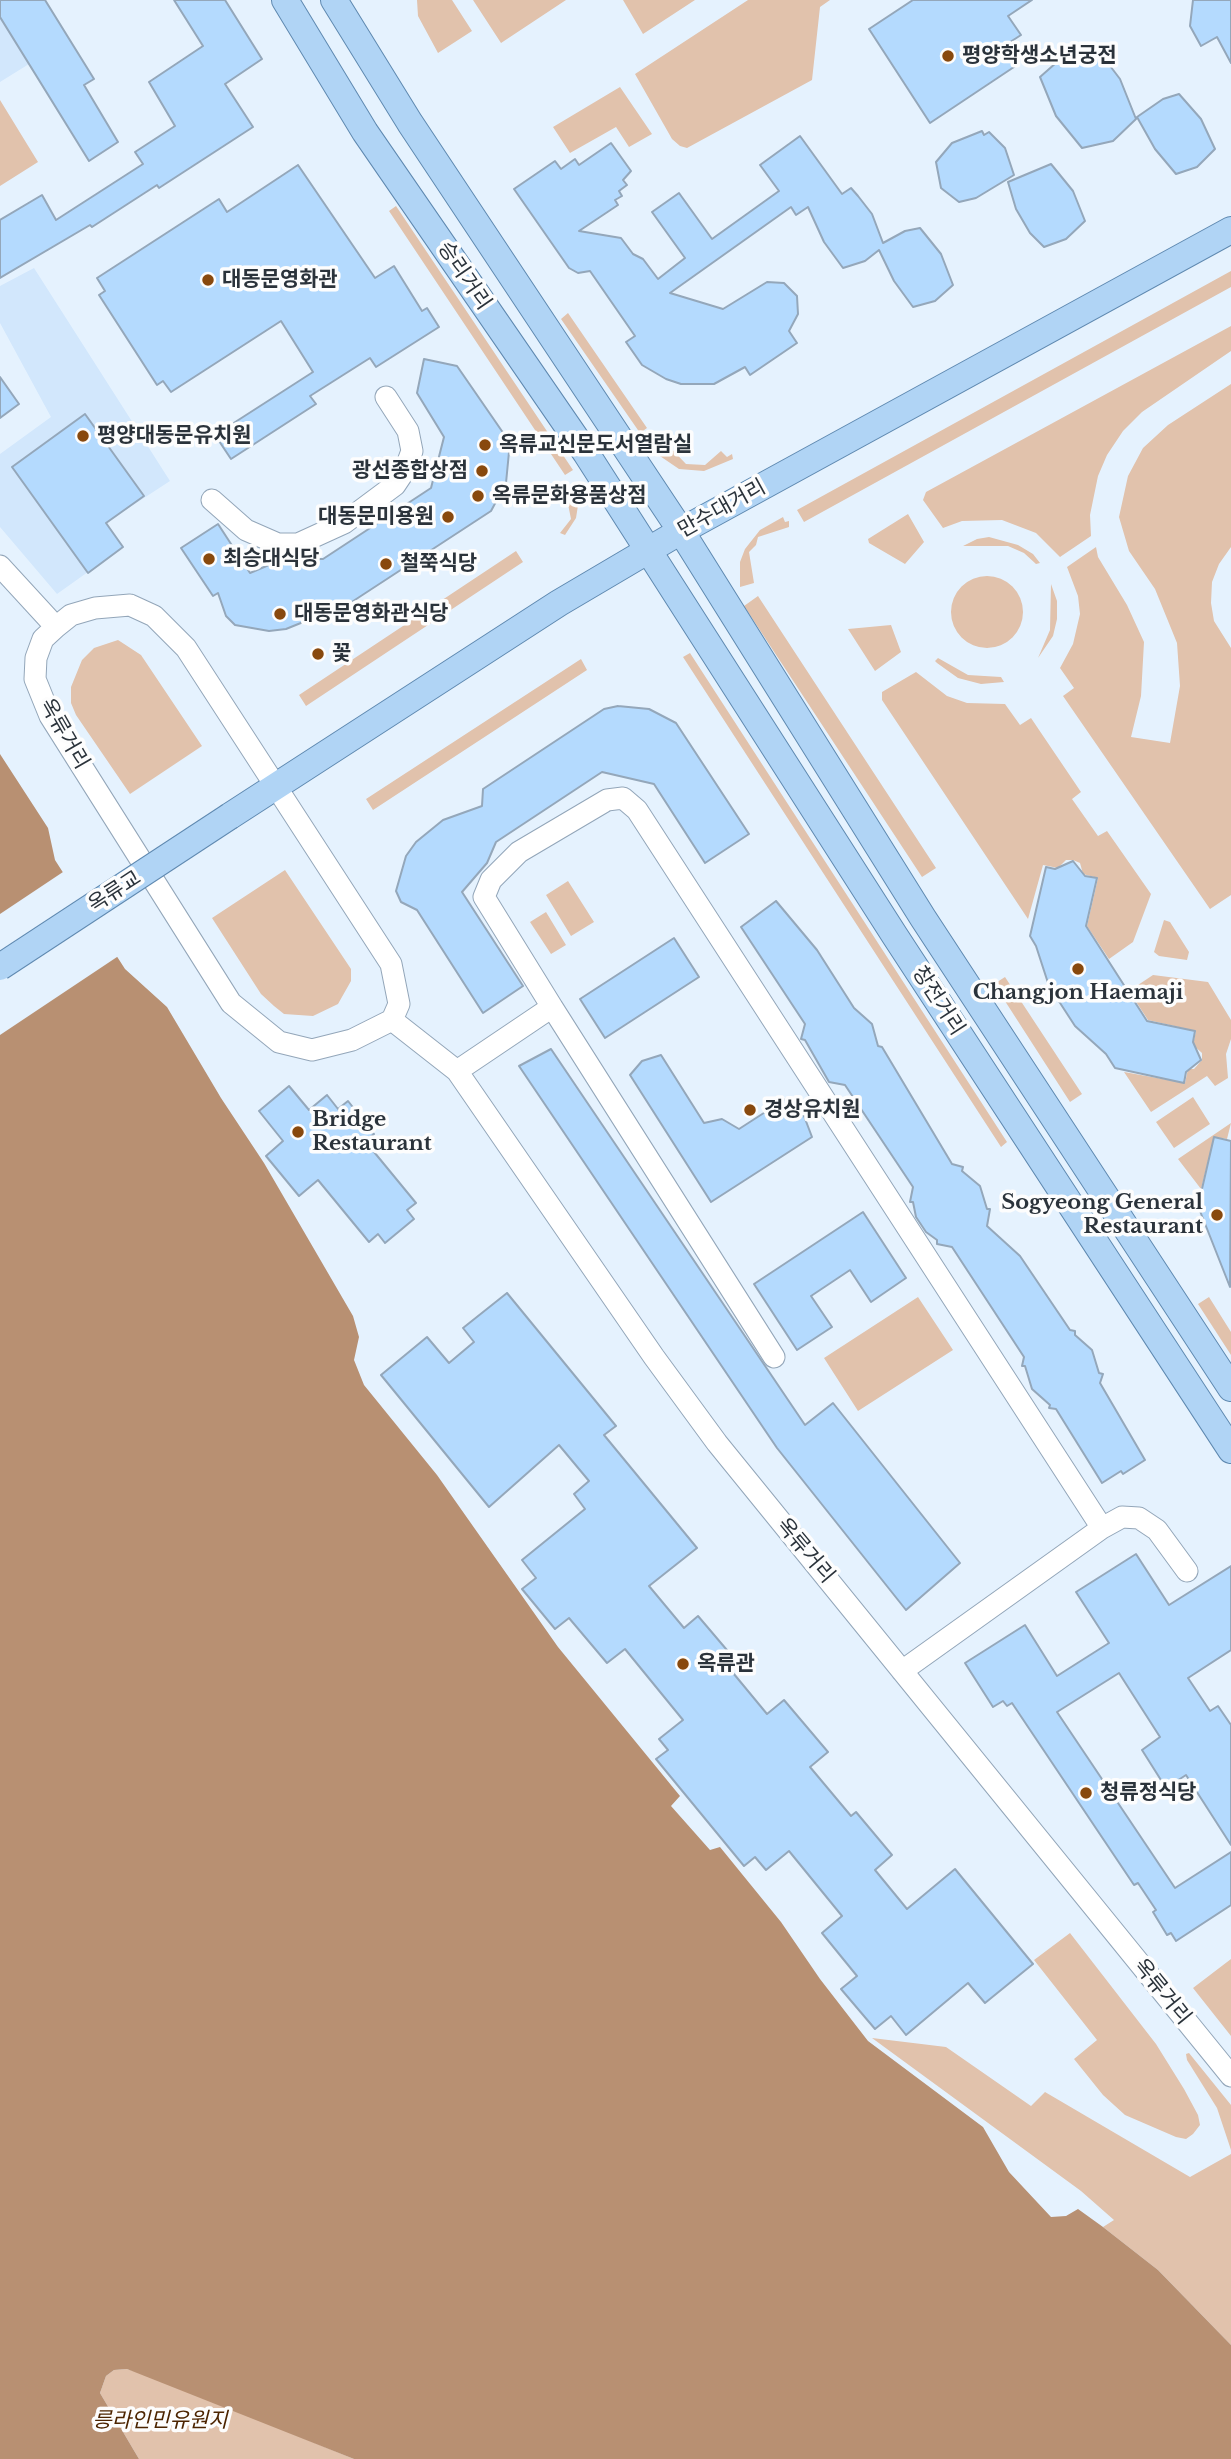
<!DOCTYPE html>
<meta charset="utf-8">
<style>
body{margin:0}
canvas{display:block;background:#e5f2fe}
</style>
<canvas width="1231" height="2459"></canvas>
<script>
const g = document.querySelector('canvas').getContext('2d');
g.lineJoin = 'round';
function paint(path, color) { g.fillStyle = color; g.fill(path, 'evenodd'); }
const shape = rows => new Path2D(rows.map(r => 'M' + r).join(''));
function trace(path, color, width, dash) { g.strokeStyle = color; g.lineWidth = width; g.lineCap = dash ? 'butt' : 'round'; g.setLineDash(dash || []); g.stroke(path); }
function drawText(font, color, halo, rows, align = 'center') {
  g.font = font + ' "Libre Baskerville","Noto Sans KR",serif'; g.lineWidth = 7; g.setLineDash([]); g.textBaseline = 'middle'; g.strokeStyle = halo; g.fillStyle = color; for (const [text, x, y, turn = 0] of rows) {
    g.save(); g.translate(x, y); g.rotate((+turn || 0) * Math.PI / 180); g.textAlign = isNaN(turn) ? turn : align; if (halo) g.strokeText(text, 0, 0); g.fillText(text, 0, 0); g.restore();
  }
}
paint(shape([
 [0,17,29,64,0,82],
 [34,268,170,481,124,511,97,473,80,487,123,547,57,594,0,527,0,454,51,417,0,323,0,286]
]), '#d2e7fc');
paint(shape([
 [417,0,452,0,472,31,438,53,418,16],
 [473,0,566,0,501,43],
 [623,0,695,0,643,34],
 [748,0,830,0,820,7,812,80,687,148,680,146,672,139,635,74],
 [620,87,652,134,629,147,616,127,570,153,553,127],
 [0,100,38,162,0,186],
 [396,206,573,470,565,475,389,211],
 [1231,271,1231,287,804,522,797,510],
 [568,313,647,428,640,433,561,319],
 [1231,326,1231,351,1142,412,1123,431,1107,455,1098,476,1090,515,1091,536,1060,557,1036,533,1002,520,962,521,943,528,923,500,926,492],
 [1231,384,1231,547,1219,564,1212,582,1211,603,1214,621,1231,648,1231,895,1210,909,1063,696,1074,688,1060,668,1073,644,1080,614,1078,596,1067,567,1096,547,1098,557,1127,605,1144,642,1141,696,1131,737,1170,743,1180,686,1177,643,1155,589,1129,551,1119,517,1128,476,1143,448,1168,425],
 [664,441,686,464,705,465,721,451,727,457,732,454,733,459,704,471,679,469,654,452],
 [578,484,579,499,576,518,565,535,560,533,571,519,565,489],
 [908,514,924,542,905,564,869,543,868,539],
 [783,517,785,522,789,521,789,527,758,537,756,545,749,552,754,583,740,587,740,562,745,549,760,530],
 [989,537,1018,545,1033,554,1040,563,1036,564,1024,553,1008,546,963,546,977,539],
 [516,551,523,562,306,706,299,695],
 '951 612a36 36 0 1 1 72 0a36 36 0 1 1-72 0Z',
 [1051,584,1057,601,1057,619,1053,636,1038,658,1050,630],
 [758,596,936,868,922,877,744,606],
 [891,625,901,652,875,671,848,629],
 [118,640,141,655,202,746,130,794,76,715,71,703,71,687,82,660,94,648],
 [690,653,1007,1142,1001,1147,683,657],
 [938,658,968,675,1001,677,1004,682,981,684,958,678,937,663,935,661],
 [581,659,587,670,373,810,366,799],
 [916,672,947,696,967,703,1005,704,1020,725,1031,718,1081,792,1072,799,1098,836,1107,831,1151,894,1133,942,1109,959,1087,926,1098,878,1083,874,1080,863,1073,860,1066,860,1058,868,1043,865,1028,919,882,700,882,692],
 [285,870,351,969,351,981,338,1004,313,1016,284,1014,274,1006,261,994,212,918],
 [568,881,594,922,571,936,546,895],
 [546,912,566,945,551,954,530,922],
 [1164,920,1170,922,1189,952,1187,960,1159,956,1154,952],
 [1153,975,1208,982,1231,1020,1231,1039,1226,1054,1228,1078,1215,1086,1207,1076,1151,1112,1124,1072,1185,1083,1188,1069,1194,1069,1202,1060,1202,1053,1193,1045,1196,1031,1148,1020,1129,991],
 [1005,977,1082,1094,1070,1102,994,984],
 [1193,1097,1210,1124,1174,1148,1156,1122],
 [1231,1123,1227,1139,1214,1137,1201,1189,1178,1159],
 [918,1297,953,1350,858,1411,824,1358],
 [1209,1297,1231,1332,1231,1355,1198,1304],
 [1070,1933,1156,2044,1184,2089,1198,2115,1200,2125,1193,2134,1186,2139,1176,2137,1125,2115,1103,2095,1074,2059,1097,2040,1034,1960],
 [1231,1959,1231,2036,1193,1988],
 [872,2038,946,2047,1031,2106,1045,2092,1190,2177,1231,2154,1231,2345,1158,2270,1103,2227,1114,2220,1081,2191],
 [1189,2053,1231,2105,1231,2150,1217,2108,1187,2060,1186,2054],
 [127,2369,148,2375,354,2459,139,2459,100,2393,106,2376,114,2370]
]), '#e1c2ac');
paint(shape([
 [0,754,48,828,55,860,125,969,167,1007,221,1098,264,1163,353,1316,359,1337,354,1360,364,1385,437,1475,558,1647,680,1796,671,1806,710,1850,720,1847,781,1922,820,1979,868,2041,983,2127,1009,2172,1051,2217,1066,2216,1078,2209,1103,2227,1158,2270,1231,2345,1231,2459,354,2459,127,2369,114,2370,106,2376,100,2393,139,2459,0,2459]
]), '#b89072');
paint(shape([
 [66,870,120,955,0,1035,0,914]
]), '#e5f2fe');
const building = shape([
 [0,0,45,0,94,79,84,85,118,142,89,161,0,17,0,0],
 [174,0,225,0,262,59,225,84,253,127,159,188,157,185,92,227,90,225,0,278,0,220,42,195,56,220,143,164,135,152,175,126,149,82,203,46,174,0],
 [913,0,1032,0,1008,16,1021,35,1004,46,1017,65,930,123,869,29,913,0],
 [1193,0,1231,0,1231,63,1217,37,1201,46,1190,26,1193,0],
 [1093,47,1100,60,1104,58,1120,79,1136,119,1113,141,1082,148,1056,116,1040,77,1065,55,1093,47],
 [1179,94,1201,119,1215,149,1197,167,1176,174,1155,149,1137,117,1163,99,1179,94],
 [982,131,984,135,989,132,1005,148,1014,175,976,198,959,202,941,188,936,162,952,143,982,131],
 [800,136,842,194,851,188,858,196,872,214,883,243,905,231,920,228,941,254,953,285,935,301,913,307,894,281,879,250,865,261,843,268,824,242,808,207,796,215,791,207,670,293,723,309,767,282,784,283,797,296,798,314,789,331,797,343,750,375,745,367,714,384,681,384,666,379,642,365,626,342,635,336,590,271,578,273,569,268,514,189,555,161,561,169,575,159,579,165,611,143,631,171,623,180,627,185,619,191,622,196,615,200,618,205,579,231,621,238,633,254,643,259,658,279,685,258,652,212,679,193,712,239,779,191,760,165,800,136],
 [1051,164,1073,191,1085,221,1066,239,1044,247,1030,233,1016,209,1008,182,1051,164],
 [298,165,375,278,394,266,422,311,427,308,439,327,376,367,370,358,310,396,316,404,231,459,215,435,313,372,281,321,171,392,163,381,157,385,99,295,105,291,97,278,219,199,227,212,298,165],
 [424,359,457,366,506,437,509,452,506,483,491,511,341,609,337,602,318,616,286,629,269,631,235,625,226,616,218,593,213,596,181,548,218,524,250,573,283,559,323,559,431,488,444,437,417,393,424,359],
 [0,377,19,404,0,418,0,377],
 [85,414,144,496,106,523,123,547,88,573,12,467,85,414],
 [618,706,649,709,676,723,749,834,705,863,654,784,602,772,496,842,487,863,462,892,523,986,483,1013,417,910,401,902,396,891,406,856,416,842,443,820,482,806,483,789,604,709,618,706],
 [1073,861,1085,876,1097,878,1086,926,1147,1021,1195,1031,1193,1042,1201,1060,1186,1072,1184,1083,1115,1068,1106,1054,1075,1026,1049,986,1036,946,1030,936,1046,867,1055,869,1073,861],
 [776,901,817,950,854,1008,872,1024,878,1046,882,1047,952,1164,963,1167,962,1171,980,1186,987,1209,990,1209,987,1226,1020,1256,1070,1330,1075,1331,1075,1335,1092,1350,1099,1373,1103,1374,1100,1383,1145,1460,1123,1474,1121,1471,1102,1483,1056,1409,1049,1408,1050,1405,1032,1389,1025,1366,1022,1366,1024,1357,952,1247,937,1244,937,1240,926,1232,916,1217,913,1202,910,1202,913,1187,845,1085,829,1082,805,1040,801,1039,805,1024,741,927,776,901],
 [674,938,699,977,605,1038,580,999,674,938],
 [551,1049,805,1425,833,1403,960,1563,906,1610,777,1448,519,1066,551,1049],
 [661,1055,704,1123,722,1119,739,1129,787,1098,804,1116,812,1137,711,1202,630,1075,642,1061,661,1055],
 [289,1086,309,1110,327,1095,338,1109,348,1101,374,1134,365,1141,416,1203,407,1210,414,1219,385,1243,378,1234,369,1242,318,1180,299,1196,266,1156,283,1141,259,1111,289,1086],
 [1214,1137,1231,1141,1230,1287,1198,1206,1214,1137],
 [863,1212,906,1278,871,1302,850,1270,811,1296,832,1327,797,1350,754,1284,863,1212],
 [507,1293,616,1426,604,1435,697,1548,649,1586,684,1628,698,1616,732,1656,724,1662,767,1714,784,1700,828,1752,810,1767,851,1816,856,1812,892,1855,875,1870,907,1909,955,1869,1033,1964,985,2003,968,1983,906,2035,891,2016,875,2029,841,1989,857,1976,822,1933,842,1916,789,1851,766,1870,755,1857,744,1866,656,1759,668,1750,659,1739,683,1720,625,1649,607,1663,569,1618,555,1629,522,1589,536,1578,522,1560,585,1509,574,1494,589,1481,559,1445,489,1507,381,1375,427,1337,449,1363,474,1342,463,1328,507,1293],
 [1136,1554,1169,1605,1231,1566,1231,1650,1188,1678,1210,1711,1218,1706,1231,1725,1231,1845,1186,1775,1166,1788,1142,1750,1160,1737,1119,1673,1057,1712,1175,1888,1231,1852,1231,1905,1176,1941,1171,1933,1167,1935,1153,1912,1156,1910,1138,1883,1134,1885,1012,1703,1007,1706,1003,1701,993,1707,965,1663,1025,1625,1057,1676,1109,1643,1076,1592,1136,1554]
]);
paint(building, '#b4dafe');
trace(building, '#94a7ba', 2);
const minor = shape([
 [212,500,246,530,278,544,298,544,344,523,395,485,405,470,412,451,408,431,386,397],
 [0,566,56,627],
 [130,605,154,616,186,648,391,964,399,1004,392,1020,352,1040,312,1050,279,1042,231,1003,50,716,35,679,36,658,43,639,56,627,71,615,95,608,130,605],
 [552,1007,774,1357],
 [392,1020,457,1071,654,1357,717,1443,1231,2076],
 [457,1071,552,1007,484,897,491,880,519,852,607,800,623,798,637,810,1102,1528,902,1671],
 [1102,1528,1122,1517,1139,1518,1157,1530,1187,1571]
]);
const major = shape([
 [285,0,365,132,586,453,895,936,1231,1450],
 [334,0,410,123,681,531,923,918,1231,1388],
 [230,816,559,603,681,531,1231,230]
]);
trace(minor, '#93a6b9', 23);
trace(major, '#5f89b0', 28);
trace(minor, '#fff', 21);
trace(major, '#b0d4f5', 26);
const majorBridge = shape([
 [0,967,230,816]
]);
trace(majorBridge, '#5f89b0', 28, []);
trace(majorBridge, '#b0d4f5', 26);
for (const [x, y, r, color] of [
 [948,56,7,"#88490e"],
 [208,280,7,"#88490e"],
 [83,436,7,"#88490e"],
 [485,445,7,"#88490e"],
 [482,471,7,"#88490e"],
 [478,496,7,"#88490e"],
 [448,517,7,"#88490e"],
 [209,559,7,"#88490e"],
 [386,564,7,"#88490e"],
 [280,614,7,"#88490e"],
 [318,654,7,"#88490e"],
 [1078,969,7,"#88490e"],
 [750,1110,7,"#88490e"],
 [298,1132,7,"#88490e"],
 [1217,1215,7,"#88490e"],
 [683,1664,7,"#88490e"],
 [1086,1793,7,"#88490e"]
]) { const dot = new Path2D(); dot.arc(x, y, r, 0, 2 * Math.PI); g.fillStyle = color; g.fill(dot); trace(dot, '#fdfdfd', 2.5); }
drawText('bold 21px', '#2b333b', '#fdfdfd', [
 ["평양학생소년궁전",962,56],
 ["대동문영화관",222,280],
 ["평양대동문유치원",97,436],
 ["옥류교신문도서열람실",499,445],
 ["광선종합상점",468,471,"right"],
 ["옥류문화용품상점",492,496],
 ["대동문미용원",434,517,"right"],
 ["최승대식당",223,559],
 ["철쭉식당",400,564],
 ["대동문영화관식당",294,614],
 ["꽃",332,654],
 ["Changjon Haemaji",1078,993,"center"],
 ["경상유치원",764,1110],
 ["Bridge",312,1120],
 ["Restaurant",312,1144],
 ["Sogyeong General",1203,1203,"right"],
 ["Restaurant",1203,1227,"right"],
 ["옥류관",697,1664],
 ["청류정식당",1100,1793]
], 'left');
drawText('21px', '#2b333b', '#fdfdfd', [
 ["승리거리",464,276,56],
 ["만수대거리",722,509,-29],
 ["옥류거리",64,734,60],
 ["옥류교",115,892,-33],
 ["창전거리",938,1001,57],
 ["옥류거리",805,1551,50],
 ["옥류거리",1162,1992,51]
]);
drawText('italic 21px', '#4c2400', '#fdfdfd', [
 ["릉라인민유원지",160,2421]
]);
</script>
